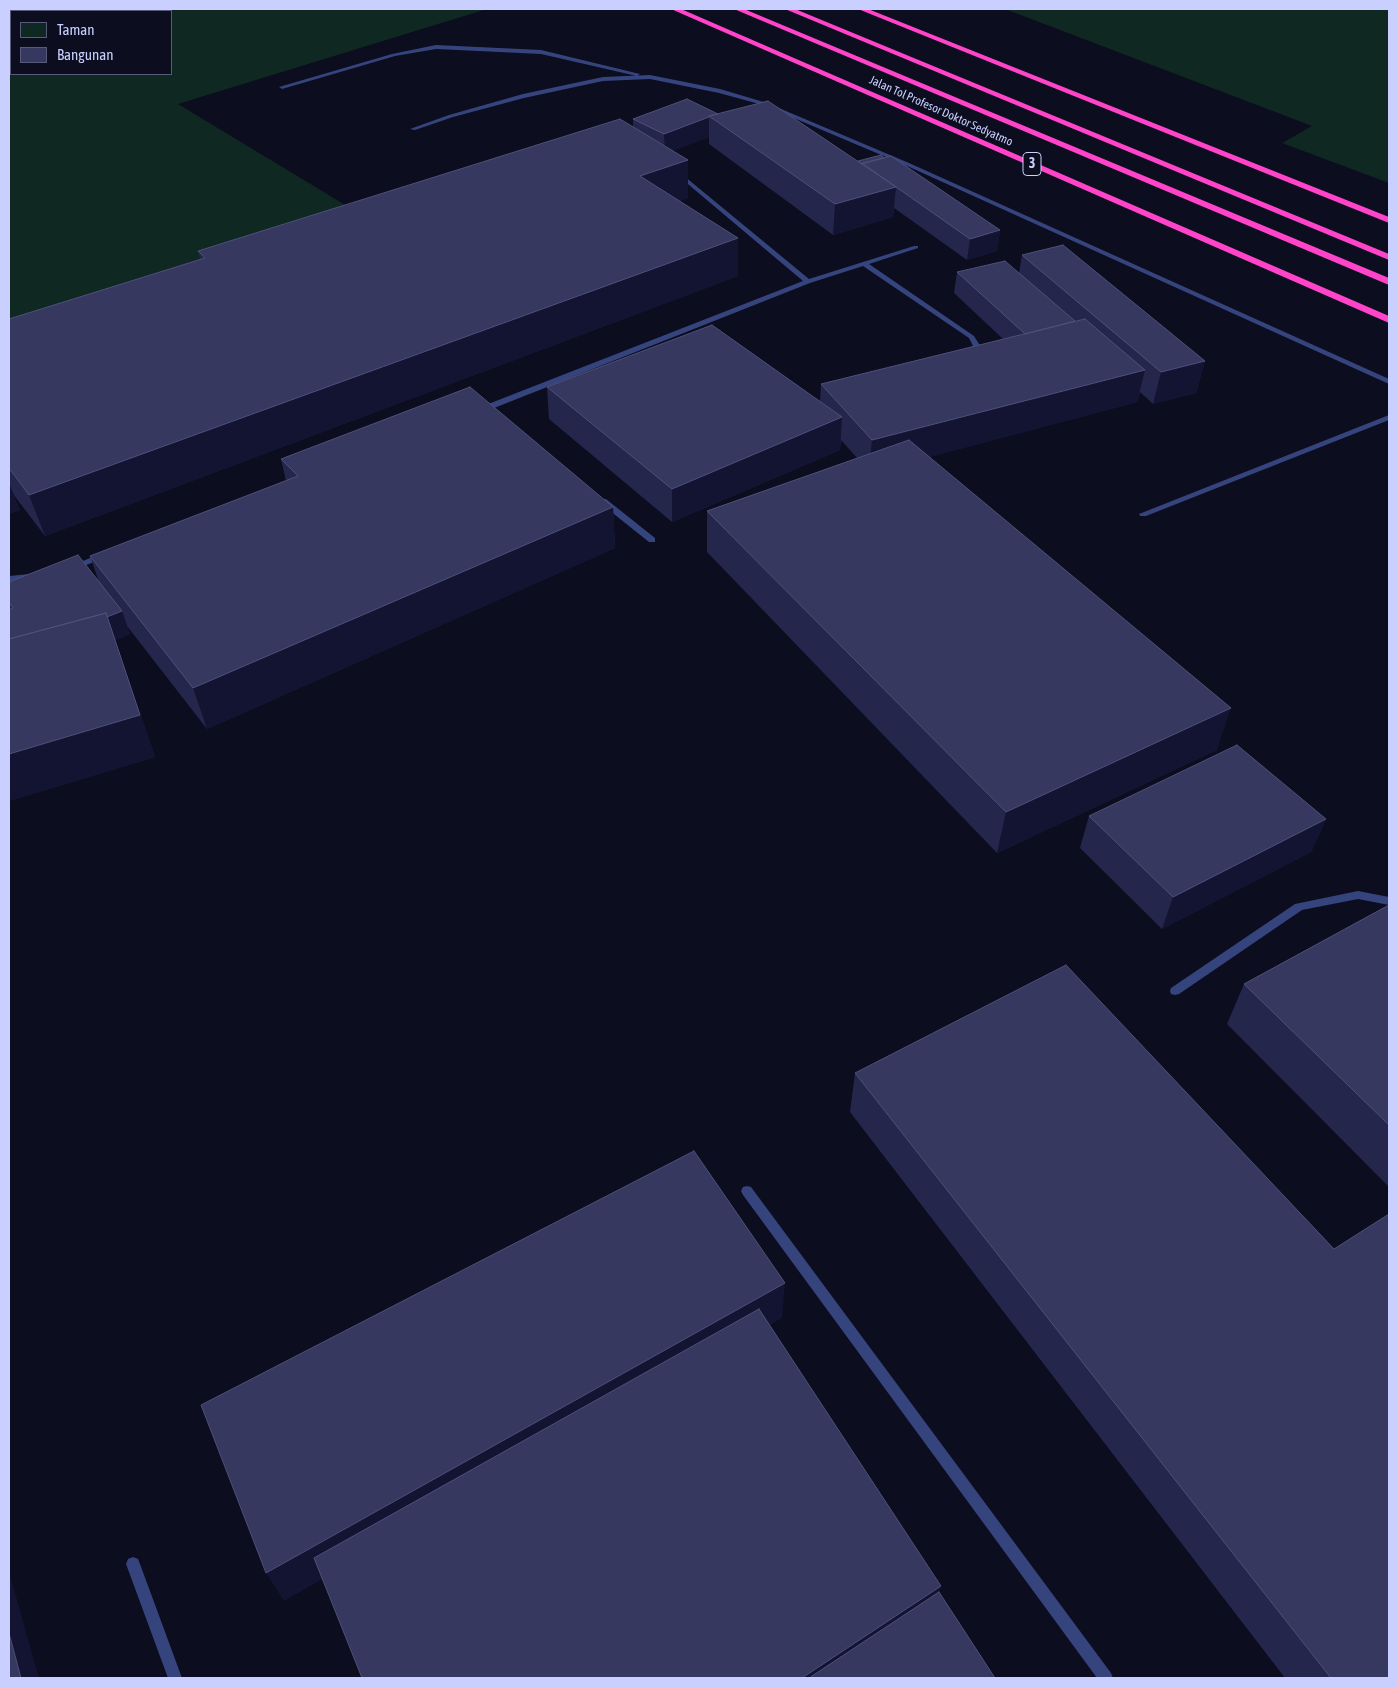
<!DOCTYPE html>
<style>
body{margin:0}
#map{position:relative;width:1398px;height:1687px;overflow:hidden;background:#0c0d1e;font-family:"Asap Condensed",sans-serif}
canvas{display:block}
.frame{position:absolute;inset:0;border:10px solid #c9d0ff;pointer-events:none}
.legend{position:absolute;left:10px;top:10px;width:162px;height:65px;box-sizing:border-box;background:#0c0d1e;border:1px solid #585b78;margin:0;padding:6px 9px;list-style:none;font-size:15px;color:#c9d0ff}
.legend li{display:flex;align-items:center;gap:10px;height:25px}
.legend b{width:25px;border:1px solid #585b78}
</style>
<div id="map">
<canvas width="1398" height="1687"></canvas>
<div class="frame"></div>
<ul class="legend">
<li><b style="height:14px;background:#0f2821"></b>Taman</li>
<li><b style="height:14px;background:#363860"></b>Bangunan</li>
</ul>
</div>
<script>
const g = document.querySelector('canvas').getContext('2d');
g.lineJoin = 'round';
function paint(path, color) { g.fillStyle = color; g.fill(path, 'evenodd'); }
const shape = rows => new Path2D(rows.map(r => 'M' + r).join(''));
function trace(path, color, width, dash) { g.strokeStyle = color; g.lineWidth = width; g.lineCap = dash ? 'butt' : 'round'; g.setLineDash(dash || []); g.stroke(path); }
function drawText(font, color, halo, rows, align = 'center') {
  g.font = font + ' "Asap Condensed",sans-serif'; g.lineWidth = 4.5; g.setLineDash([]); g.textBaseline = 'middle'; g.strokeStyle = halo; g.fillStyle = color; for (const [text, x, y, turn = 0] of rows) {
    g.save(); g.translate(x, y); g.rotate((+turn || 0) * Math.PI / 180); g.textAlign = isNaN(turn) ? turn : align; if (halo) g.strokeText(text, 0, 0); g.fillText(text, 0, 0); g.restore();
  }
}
paint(shape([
 [9,9,487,9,178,104,380,226,9,355],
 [11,11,171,11,171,74,11,74],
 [1005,9,1389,9,1389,183,1282,143,1312,126]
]), '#0f2821');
paint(shape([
 [436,45,541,50,640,74,637,76,541,54,436,49,395,56,282,89,279,87,392,54,436,45],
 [650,75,720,89,767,103,909,163,1389,379,1389,384,905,165,763,105,719,93,650,79,603,81,524,98,453,117,415,130,410,129,449,115,523,94,603,77,650,75],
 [678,171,809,279,914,246,918,246,918,248,869,264,974,336,981,347,970,356,964,356,964,352,973,346,969,338,863,266,810,283,484,412,478,412,478,408,803,281,676,174,675,173,678,171],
 [1389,415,1389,420,1146,516,1140,516,1139,514,1389,415],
 [600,499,606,499,655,538,655,542,649,542,600,503,600,499],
 [104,552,108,555,107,557,76,569,70,569,69,567,104,552],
 [30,574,34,577,33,579,9,582,9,576,30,574],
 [1358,891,1389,897,1389,905,1358,899,1302,910,1179,994,1175,995,1171,994,1170,991,1171,988,1295,904,1358,891],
 [747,1186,751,1187,1111,1673,1113,1678,1097,1678,743,1195,741,1191,743,1187,747,1186],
 [133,1557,138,1559,140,1564,182,1678,168,1678,126,1564,128,1559,133,1557]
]), '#36447e');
paint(shape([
 [671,9,681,9,1389,316,1389,323,671,9],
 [734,9,744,9,1389,278,1389,285,734,9],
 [785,9,795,9,1389,254,1389,260,785,9],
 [858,9,868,9,1389,217,1389,223,858,9]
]), '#ff44ca');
paint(shape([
 [718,114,858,161,1000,230,997,251,967,260,894,208,893,217,833,235,709,144,709,137,672,151,688,160,688,198,679,201,738,238,738,276,45,536,13,494,20,510,9,514,9,319,200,259,198,251,633,128,633,119],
 [1022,255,1205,361,1196,393,1153,404,1140,392,1137,402,929,457,1217,750,997,853,707,552,707,511,857,458,841,440,840,450,672,522,549,419,547,387,820,401,821,384,1003,339,954,293,957,272,1019,273],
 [281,459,613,507,615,548,207,729,127,626,130,634,115,640,155,757,9,801,9,582,99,582,90,556,286,481],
 [1089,816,1326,819,1311,852,1162,929,1080,848],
 [1389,905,1389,1187,1227,1024,1244,984],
 [855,1073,1389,1678,1285,1678,850,1112]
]), '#24264c');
paint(shape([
 [709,117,709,137,665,154,664,134],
 [688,160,688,198,641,214,640,176],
 [896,187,893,217,833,235,835,204],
 [1000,230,997,251,967,260,970,239],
 [738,238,738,276,45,536,29,495],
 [1205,361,1196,393,1153,404,1161,372],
 [1145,370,1137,402,869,473,872,440],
 [842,417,840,450,672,522,672,489],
 [9,483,20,510,9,514],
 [613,507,615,548,207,729,193,688],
 [122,611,130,634,115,640,155,757,9,801,9,754,107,617],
 [1231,708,1217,750,997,853,1006,812],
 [1326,819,1311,852,1162,929,1173,897],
 [785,1283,782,1318,284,1601,266,1573],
 [9,1574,10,1575,39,1678,21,1678,9,1633],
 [941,1586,931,1614,834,1678,802,1678]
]), '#131432');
const building = shape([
 [687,99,718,114,709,116,709,117,664,134,633,119,687,99],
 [768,101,896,187,835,204,709,116,768,101],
 [620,119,688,160,640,176,738,238,29,495,9,468,9,319,205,258,198,251,620,119],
 [881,155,884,158,862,164,858,161,881,155],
 [891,156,1000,230,970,239,862,163,891,156],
 [1063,245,1205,361,1161,372,1022,255,1063,245],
 [1005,261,1075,321,1025,334,957,272,1005,261],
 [1085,319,1145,370,872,440,821,384,1085,319],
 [712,325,842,417,672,489,547,387,712,325],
 [470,387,613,507,193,688,90,556,298,476,281,459,470,387],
 [909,440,1231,708,1006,812,707,511,909,440],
 [78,555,122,611,107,617,106,613,9,639,9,610,13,608,9,602,9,582,78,555],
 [106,613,140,715,9,754,9,639,106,613],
 [1237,745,1326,819,1173,897,1089,816,1237,745],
 [1389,905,1389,1125,1244,984,1389,905],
 [1066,965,1334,1249,1389,1214,1389,1678,1331,1678,855,1073,1066,965],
 [694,1151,785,1283,266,1573,201,1405,694,1151],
 [759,1309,941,1586,802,1678,362,1678,314,1558,759,1309],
 [939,1592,995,1678,809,1678,939,1592],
 [9,1633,21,1678,9,1678,9,1633]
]);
paint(building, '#363860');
trace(building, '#4d5079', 1);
drawText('12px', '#c9d0ff', '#0c0d1e', [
 ["Jalan Tol Profesor Doktor Sedyatmo",941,111,24]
]);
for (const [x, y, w] of [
 [1032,164,18]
]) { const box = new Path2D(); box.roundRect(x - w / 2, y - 11.5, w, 23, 4); g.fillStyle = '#0c0d1e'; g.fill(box); trace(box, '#c9d0ff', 1); }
drawText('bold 14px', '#c9d0ff', null, [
 ["3",1032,164]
]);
</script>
